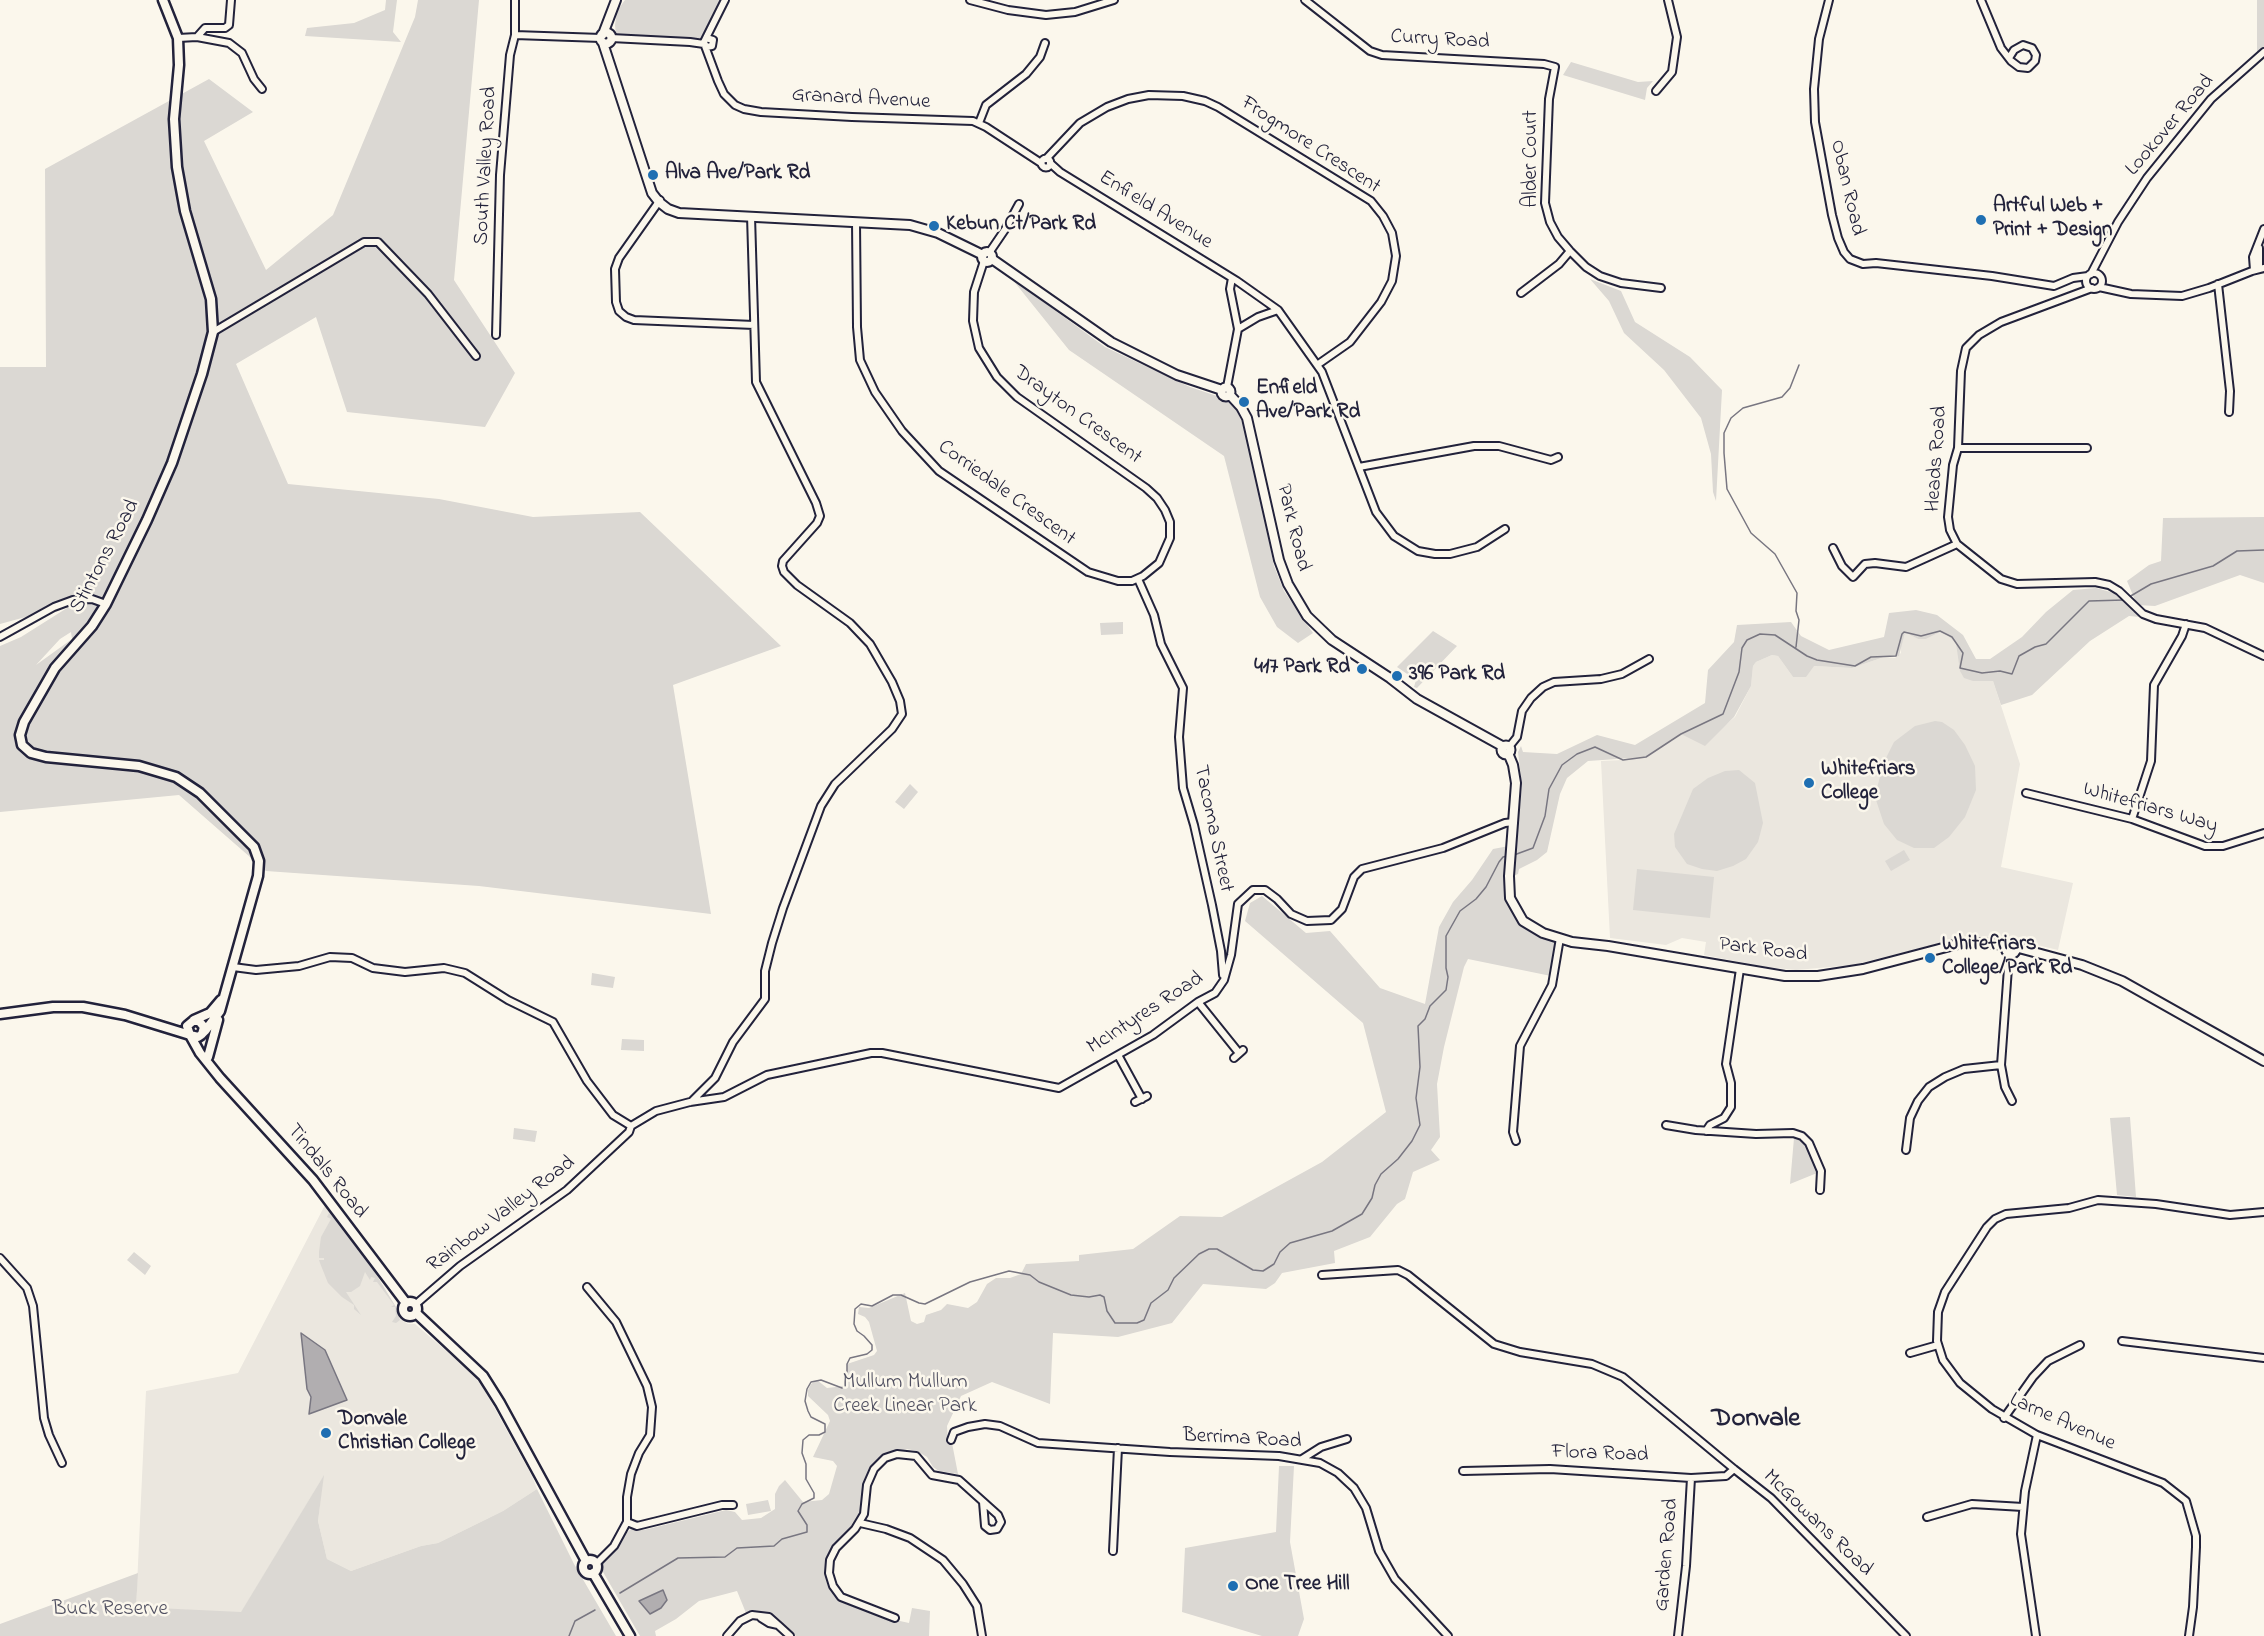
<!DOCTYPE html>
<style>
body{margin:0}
canvas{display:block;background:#fbf7ec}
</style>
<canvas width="2264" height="1636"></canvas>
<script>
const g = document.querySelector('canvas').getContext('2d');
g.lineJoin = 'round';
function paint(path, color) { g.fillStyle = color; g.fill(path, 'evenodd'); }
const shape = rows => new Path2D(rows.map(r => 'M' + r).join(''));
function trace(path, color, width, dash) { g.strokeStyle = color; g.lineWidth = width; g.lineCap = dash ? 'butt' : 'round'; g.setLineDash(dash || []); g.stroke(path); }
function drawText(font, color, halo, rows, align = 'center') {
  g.font = font + ' "Indie Flower",sans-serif'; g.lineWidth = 5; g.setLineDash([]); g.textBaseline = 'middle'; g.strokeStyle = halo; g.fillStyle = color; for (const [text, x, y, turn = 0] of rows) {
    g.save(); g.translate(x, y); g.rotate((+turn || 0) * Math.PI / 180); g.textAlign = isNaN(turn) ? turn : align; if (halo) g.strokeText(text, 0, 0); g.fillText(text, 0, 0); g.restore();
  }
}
paint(shape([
 [1905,631,1918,639,1926,639,1940,632,1945,632,1956,643,1959,651,1959,663,1973,681,1993,681,2020,764,2001,867,2073,883,2058,950,2008,938,1956,939,1853,965,1796,970,1766,967,1704,955,1706,942,1682,938,1666,945,1610,938,1601,761,1623,760,1672,741,1681,734,1722,728,1735,717,1751,686,1753,666,1756,662,1772,655,1778,656,1793,677,1813,666,1852,668,1884,657,1895,658,1901,653,1901,643],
 [325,1205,362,1252,395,1306,397,1317,408,1324,415,1324,478,1378,532,1476,537,1489,503,1511,438,1543,421,1546,351,1571,327,1559,318,1521,323,1477,241,1613,136,1607,146,1391,238,1373]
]), '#ebe7df');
paint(shape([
 [386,0,397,0,393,32,401,42,305,36,307,28,354,23,385,10],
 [418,0,479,0,454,280,515,373,485,427,347,412,316,317,236,364,288,484,439,499,533,517,640,512,781,646,673,685,711,914,479,886,266,871,179,795,0,812,0,646,21,637,67,608,66,606,0,624,0,367,46,367,45,169,209,79,253,112,204,141,266,270,333,215,415,17],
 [71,632,72,639,36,665,60,639],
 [625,0,721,0,704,37,696,39,616,35,615,25,617,11],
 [2257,0,2264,0,2264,48,2257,53],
 [1571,62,1638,82,1653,81,1647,88,1645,100,1563,75],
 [1012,279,1105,347,1190,387,1223,398,1236,408,1248,437,1274,566,1284,591,1313,633,1298,643,1277,627,1260,597,1224,456,1069,350],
 [1590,279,1621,291,1635,322,1690,357,1722,390,1716,501,1713,492,1711,454,1701,418,1664,370,1624,333,1609,301],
 [2264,517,2264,583,2240,575,2155,606,2137,605,2127,581,2149,565,2161,561,2163,518],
 [2096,588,2114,593,2140,617,2129,616,2090,641,2032,695,2001,705,1993,681,1973,681,1964,678,1960,671,1956,643,1944,632,1940,632,1926,639,1918,639,1905,632,1899,656,1884,657,1852,668,1814,666,1806,677,1793,677,1778,656,1772,655,1756,662,1753,666,1751,686,1734,717,1705,746,1681,734,1646,757,1588,761,1567,778,1560,794,1547,852,1537,860,1519,869,1518,874,1513,876,1522,786,1518,752,1521,746,1523,752,1557,754,1597,735,1635,745,1705,703,1708,670,1734,642,1737,625,1791,622,1801,636,1829,650,1884,637,1889,613,1916,610,1937,615,1963,635,1976,659,1990,659,2022,637,2046,612,2073,590],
 [1123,622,1123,634,1101,635,1100,623],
 [1433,631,1457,646,1417,688,1414,687,1416,680,1397,667],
 [1935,721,1942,722,1954,730,1965,745,1975,766,1976,790,1965,817,1949,837,1934,848,1914,848,1897,840,1884,824,1876,800,1877,788,1884,762,1894,742,1915,726],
 [1739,770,1755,783,1763,823,1758,842,1746,859,1733,866,1717,871,1702,869,1687,864,1675,847,1674,834,1693,789,1708,778,1725,771],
 [910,784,918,792,904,809,895,802],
 [1509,846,1506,875,1507,901,1512,913,1522,924,1531,931,1554,940,1556,943,1551,976,1468,959,1464,967,1444,1047,1437,1084,1440,1137,1431,1150,1440,1160,1413,1172,1405,1199,1397,1204,1370,1237,1334,1251,1335,1263,1282,1273,1275,1283,1266,1289,1203,1284,1172,1323,1118,1337,1053,1333,1050,1404,992,1382,961,1396,947,1426,948,1441,952,1443,958,1474,939,1471,933,1467,927,1457,917,1451,907,1449,890,1453,876,1461,868,1475,863,1491,863,1508,859,1520,834,1546,827,1565,827,1576,830,1586,841,1600,891,1619,909,1623,912,1608,930,1611,929,1636,796,1636,779,1619,766,1613,746,1613,737,1591,699,1601,676,1619,655,1631,656,1636,640,1636,603,1572,603,1563,614,1551,624,1535,631,1529,644,1530,726,1510,735,1512,742,1520,761,1518,775,1509,775,1494,779,1486,785,1480,803,1502,822,1500,829,1494,837,1466,833,1461,813,1457,830,1421,828,1415,808,1396,808,1390,811,1384,817,1380,827,1388,845,1386,848,1382,847,1364,874,1355,877,1351,869,1322,865,1317,858,1314,859,1307,869,1308,905,1293,911,1321,917,1324,924,1322,926,1315,941,1310,947,1304,968,1308,977,1302,987,1284,996,1278,1010,1278,1021,1274,1026,1264,1079,1261,1079,1255,1133,1249,1180,1216,1222,1217,1322,1162,1386,1112,1363,1023,1245,921,1250,903,1262,896,1306,933,1330,931,1380,988,1425,1004,1439,927,1453,902,1472,880,1493,849],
 [1904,850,1910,860,1891,871,1885,861],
 [1637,869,1714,877,1710,918,1633,910],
 [592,973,615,977,613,988,591,985],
 [622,1039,644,1040,644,1051,621,1050],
 [2130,1117,2136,1197,2117,1195,2110,1118],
 [514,1128,537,1131,535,1142,513,1139],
 [1794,1138,1800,1139,1807,1145,1817,1173,1790,1184],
 [329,1213,337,1220,368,1261,396,1307,400,1320,396,1323,392,1322,396,1316,395,1307,391,1307,394,1305,377,1282,373,1282,375,1278,371,1277,370,1280,365,1272,360,1286,351,1292,346,1292,361,1315,354,1309,354,1305,342,1297,328,1283,320,1263,319,1260,324,1260,324,1258,319,1258,319,1252,321,1237,331,1219,327,1217],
 [134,1252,151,1266,145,1275,127,1260],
 [1279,1466,1294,1466,1290,1542,1304,1619,1298,1636,1262,1636,1182,1612,1185,1548,1276,1532],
 [324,1475,318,1521,327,1559,351,1571,421,1546,438,1543,503,1511,537,1489,574,1564,616,1636,0,1636,0,1624,138,1573,136,1607,241,1612],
 [768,1500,771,1511,748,1515,746,1504]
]), '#dbd8d3');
const water = shape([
 [301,1333,325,1350,347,1400,309,1414,311,1397,307,1389,301,1333],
 [663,1590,667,1600,661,1608,650,1614,639,1601,663,1590]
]);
paint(water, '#b1aeb0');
trace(water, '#787681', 1.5);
trace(shape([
 [2129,597,2151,584,2213,566,2237,551,2264,550],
 [1796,647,1799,620,1796,611,1797,593,1775,554,1751,533,1727,489,1724,453,1724,433,1731,418,1743,408,1782,397,1790,388,1799,365],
 [1514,855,1533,848,1545,816,1549,789,1562,765,1577,754,1595,747,1623,760,1646,757,1681,734,1723,714,1739,672,1742,648,1747,640,1760,634,1775,635,1807,656,1817,660,1855,666,1871,657,1896,656,1902,634,1904,632,1921,636,1940,631,1952,637,1963,653,1960,668,1982,673,2000,671,2012,674,2019,656,2035,647,2046,644,2089,601,2124,600],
 [620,1593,678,1558,725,1557,737,1548,774,1546,782,1539,807,1532,807,1525,798,1511,802,1504,814,1498,814,1493,806,1479,806,1464,802,1453,803,1440,809,1435,819,1435,825,1432,825,1424,811,1417,808,1411,805,1401,807,1389,811,1382,821,1380,842,1388,847,1380,847,1364,850,1358,867,1354,872,1350,872,1345,864,1336,857,1331,854,1324,855,1309,861,1304,872,1306,893,1295,901,1295,919,1303,925,1304,970,1282,1009,1271,1030,1275,1039,1282,1071,1295,1089,1297,1100,1295,1104,1297,1107,1311,1115,1323,1137,1323,1144,1320,1151,1303,1168,1290,1174,1278,1199,1254,1209,1249,1217,1249,1253,1270,1263,1271,1274,1264,1280,1252,1290,1243,1332,1231,1362,1214,1372,1198,1375,1185,1381,1174,1398,1159,1412,1141,1420,1125,1416,1098,1420,1067,1418,1026,1425,1019,1430,1006,1446,990,1448,977,1446,968,1446,936,1460,911,1476,899,1486,887,1499,862,1503,857,1507,856],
 [569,1636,575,1621,595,1610]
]), '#787681', 1.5);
const minor = shape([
 [970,0,1008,10,1046,15,1075,12,1114,0],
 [1305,0,1370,51,1382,55,1544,64,1555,67,1549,99,1545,203,1550,222,1558,237,1570,251,1586,267,1600,276,1621,283,1661,288],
 [1829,0,1819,39,1814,89,1815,122,1832,215,1838,238,1844,252,1850,259,1863,264,1876,263,1992,276,2054,286,2073,278,2088,276],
 [1981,0,2001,48,2011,61,2019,67,2028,68,2035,61,2036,55,2032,48,2023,45,2014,50,2009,58],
 [515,35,601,38],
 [197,37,205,28,225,28,229,25,231,0],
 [178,38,197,37,229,43,242,53,254,79,262,89],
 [611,38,690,42,704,44],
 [706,38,713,40,712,46,706,47,704,42,725,0],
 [705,46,718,81,724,94,735,105,744,109,761,112,852,117,973,121,986,127,1041,163],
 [1656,91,1672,72,1677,37,1668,0],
 [979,123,986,105,1026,74,1040,57,1045,43],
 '1041.5 163a4.5 4.5 0 1 1 9 0a4.5 4.5 0 1 1-9 0Z',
 [1046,159,1080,123,1107,107,1128,99,1149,95,1183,96,1205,101,1218,107,1371,201,1383,216,1392,233,1396,256,1392,281,1381,302,1350,342,1317,365],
 [1050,163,1060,172,1237,281,1278,310,1322,372,1376,512,1394,536,1418,551,1435,554,1450,554,1477,547,1505,529],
 [660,200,619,258,615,269,616,302,619,311,626,317,634,320,754,325],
 [856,222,857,327,860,360,875,392,902,431,939,471,1088,572,1118,581,1132,581,1143,576,1159,563,1170,538,1170,522,1165,510,1157,498,1146,488,1017,397,997,377,979,348,973,321,974,292,984,261],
 [989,253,1006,228,1019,204],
 [2259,269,2259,248],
 [2254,270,2253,257,2264,229],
 '2086 281a8 8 0 1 1 16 0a8 8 0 1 1-16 0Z',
 [2091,274,2118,222,2147,178,2211,99,2264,52],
 [2218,284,2230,391,2229,412],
 [2099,287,2131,294,2182,296,2209,288,2252,271,2264,268],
 [2092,288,2001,322,1979,335,1966,348,1961,371,1958,448,1953,465,1948,517,1950,530,1957,544,2001,579,2017,584,2095,582,2109,585,2119,591,2143,614,2156,619,2205,628,2264,656],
 [1521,293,1559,264,1570,251],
 [1238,329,1258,317,1278,310],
 [213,332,364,242,378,242,428,294,476,356],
 [496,335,500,175,510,55,515,35,515,0],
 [1227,387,1238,329,1230,289,1232,278],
 [1958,448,2087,448],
 [1359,467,1474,446,1499,446,1551,460,1558,457],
 [1833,548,1842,566,1853,577,1865,564,1875,563,1906,567,1957,544],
 [1138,579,1154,615,1161,644,1183,688,1179,737,1183,788,1194,825,1212,905,1221,951,1223,975],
 [0,637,54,607,73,600,92,599,106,604],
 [1509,747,1517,737,1522,711,1531,698,1543,687,1554,682,1601,679,1622,674,1649,659],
 [2026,793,2132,819,2205,846,2223,846,2264,833],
 [2132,819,2151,761,2154,685,2182,636,2186,624],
 [2007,953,2008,968,2001,1065,2005,1087,2012,1101],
 [233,967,256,970,299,966,330,957,352,958,373,968,405,972,444,968,465,973,508,1000,553,1022,587,1081,613,1115,631,1126],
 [1198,1002,1239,1053],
 [1118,1055,1142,1099],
 [1234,1058,1243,1050],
 [691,1102,715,1078,733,1042,765,999,765,971,772,943,783,908,821,806,835,784,892,729,902,714,900,701,892,682,870,644,850,623,797,585,784,572,782,566,783,561,817,523,820,516,816,503,756,382,751,216],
 [1135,1102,1147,1096],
 [1666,1125,1696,1130,1756,1134,1793,1133,1802,1136,1809,1143,1821,1171,1820,1190],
 [1706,1131,1710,1125,1724,1118,1731,1107,1731,1083,1726,1064,1740,969],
 [1516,1141,1513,1132,1520,1046,1552,985,1560,938],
 [1906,1150,1910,1118,1918,1101,1929,1087,1945,1077,1964,1069,2001,1065],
 [0,1258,27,1288,33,1306,44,1418,49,1435,62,1463],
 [1322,1275,1398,1270,1408,1275,1494,1344,1520,1352,1592,1364,1623,1377,1734,1469,1771,1498,1906,1636],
 [587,1287,616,1322,647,1386,652,1407,650,1435,639,1453,631,1474,627,1497,627,1522,614,1546,596,1564],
 [416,1304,460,1266,567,1190,629,1132,631,1126,656,1111,690,1102,724,1097,767,1075,871,1053,882,1053,1059,1088,1153,1035,1198,1002,1215,993,1224,980,1231,955,1238,904,1253,890,1265,890,1277,899,1291,914,1307,921,1331,920,1342,909,1354,877,1362,869,1443,848,1505,823,1514,822],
 [2122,1341,2264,1358],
 [1910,1353,1938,1345],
 [2004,1418,2033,1377,2048,1361,2080,1345],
 [951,1440,954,1432,968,1427,985,1424,1000,1426,1038,1443,1170,1452,1279,1456,1320,1463,1338,1473,1354,1488,1366,1508,1379,1551,1395,1579,1448,1636],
 [1302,1459,1321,1447,1347,1439],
 [1463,1471,1550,1469,1691,1478,1726,1476,1734,1469],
 [1927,1517,1972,1504,2023,1507],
 [627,1522,637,1526,722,1505,733,1505],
 [860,1523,886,1529,910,1538,943,1560,963,1584,977,1606,982,1636],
 [1113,1551,1118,1448],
 [761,1618,769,1623,778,1625,790,1636],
 [895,1618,841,1597,833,1586,829,1573,830,1560,836,1548,855,1529,864,1514,867,1485,874,1469,885,1458,897,1454,916,1456,932,1475,959,1480,998,1515,1001,1522,997,1529,990,1530,985,1526,983,1502],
 [727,1636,740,1621,752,1615,769,1617,778,1625],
 [1678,1636,1686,1566,1691,1478],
 [2036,1636,2021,1534,2025,1491,2037,1435],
 [2189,1636,2193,1607,2196,1547,2196,1536,2186,1501,2163,1483,2037,1435,1992,1409,1960,1383,1943,1360,1937,1341,1938,1312,1945,1292,1987,1227,1995,1219,2006,1214,2069,1208,2098,1200,2156,1204,2230,1215,2264,1212]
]);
const tertiary = shape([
 '600.5 38a5.5 5.5 0 1 1 11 0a5.5 5.5 0 1 1-11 0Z',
 [603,34,616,0],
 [603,43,652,193,659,202,668,209,679,213,910,225,938,233,983,255],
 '982 257a5 5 0 1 1 10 0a5 5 0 1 1-10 0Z',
 [992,259,1111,342,1177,375,1222,390],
 '1221.5 392a4.5 4.5 0 1 1 9 0a4.5 4.5 0 1 1-9 0Z',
 [1230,395,1241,407,1247,418,1279,560,1288,584,1307,616,1332,640,1390,678,1417,699,1502,746],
 '1501.5 750a4.5 4.5 0 1 1 9 0a4.5 4.5 0 1 1-9 0Z',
 [1508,753,1513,765,1516,783,1509,876,1510,898,1523,921,1543,933,1572,942,1608,946,1785,976,1818,976,1863,969,1958,944,1982,943,2008,945],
 '2006 949a5 5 0 1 1 10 0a5 5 0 1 1-10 0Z',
 [2015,947,2082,965,2122,981,2264,1061]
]);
const secondary = shape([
 [163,0,178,38,179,65,174,119,177,167,185,211,211,299,213,332,202,374,172,463,147,520,106,604,92,626,55,668,24,722,20,735,22,745,31,753,46,757,139,766,176,777,200,793,254,847,259,861,258,876,220,1011,205,1031,201,1035,198,1037,190,1035,187,1026,193,1021,199,1021,204,1027,202,1034],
 [0,1014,53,1007,83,1007,125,1015,190,1035],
 [194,1020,210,1013,221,1000],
 [190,1035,200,1053,220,1078,313,1180,406,1303],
 [208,1057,218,1020],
 '403 1309a7 7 0 1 1 14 0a7 7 0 1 1-14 0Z',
 [416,1313,483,1376,500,1403,586,1561],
 '583 1567a7 7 0 1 1 14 0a7 7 0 1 1-14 0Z',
 [593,1573,630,1636]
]);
trace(minor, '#22223b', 10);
trace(tertiary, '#22223b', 12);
trace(secondary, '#22223b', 13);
trace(minor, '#fbf7ec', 6);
trace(tertiary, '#fbf7ec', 8);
trace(secondary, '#fbf7ec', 8);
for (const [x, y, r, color] of [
 [653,175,6,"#1f6fb2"],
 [1981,220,6,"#1f6fb2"],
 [934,226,6,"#1f6fb2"],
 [1244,402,6,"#1f6fb2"],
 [1362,669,6,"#1f6fb2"],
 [1397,676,6,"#1f6fb2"],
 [1809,783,6,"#1f6fb2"],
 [1930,958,6,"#1f6fb2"],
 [326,1433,6,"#1f6fb2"],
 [1233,1586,6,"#1f6fb2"]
]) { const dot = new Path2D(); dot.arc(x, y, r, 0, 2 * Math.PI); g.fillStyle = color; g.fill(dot); trace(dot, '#fbf7ec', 2); }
drawText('21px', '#22223b', '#fbf7ec', [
 ["Curry Road",1440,41,3],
 ["Granard Avenue",861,100,3],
 ["Lookover Road",2171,126,-50],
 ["Frogmore Crescent",1310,146,33],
 ["Alder Court",1533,159,-90],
 ["South Valley Road",487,166,-87],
 ["Oban Road",1846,188,77],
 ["Enfield Avenue",1155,211,32],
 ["Drayton Crescent",1077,416,36],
 ["Heads Road",1938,459,-86],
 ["Corriedale Crescent",1006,494,36],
 ["Park Road",1292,528,76],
 ["Stintons Road",106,557,-62],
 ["Whitefriars Way",2150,809,16],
 ["Tacoma Street",1212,829,78],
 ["Park Road",1763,951,7],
 ["McIntyres Road",1146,1014,-33],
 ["Tindals Road",326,1172,51],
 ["Rainbow Valley Road",502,1215,-37],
 ["Larne Avenue",2062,1423,24],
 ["Berrima Road",1242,1440,3],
 ["Flora Road",1600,1455,2],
 ["McGowans Road",1817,1524,44],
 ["Garden Road",1668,1555,-85]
]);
drawText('bold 21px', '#22223b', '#fbf7ec', [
 ["Alva Ave/Park Rd",665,175],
 ["Artful Web +",1993,208],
 ["Print + Design",1993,232],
 ["Kebun Ct/Park Rd",946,226],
 ["Enfield",1256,390],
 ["Ave/Park Rd",1256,414],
 ["417 Park Rd",1350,669,"right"],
 ["396 Park Rd",1409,676],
 ["Whitefriars",1821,771],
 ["College",1821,795],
 ["Whitefriars",1942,946],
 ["College/Park Rd",1942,970],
 ["Donvale",338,1421],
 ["Christian College",338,1445],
 ["One Tree Hill",1245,1586]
], 'left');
drawText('21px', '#505061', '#fbf7ec', [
 ["Mullum Mullum",905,1384],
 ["Creek Linear Park",905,1408],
 ["Buck Reserve",110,1611]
]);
drawText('bold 27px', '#22223b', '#fbf7ec', [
 ["Donvale",1756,1421]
]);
</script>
